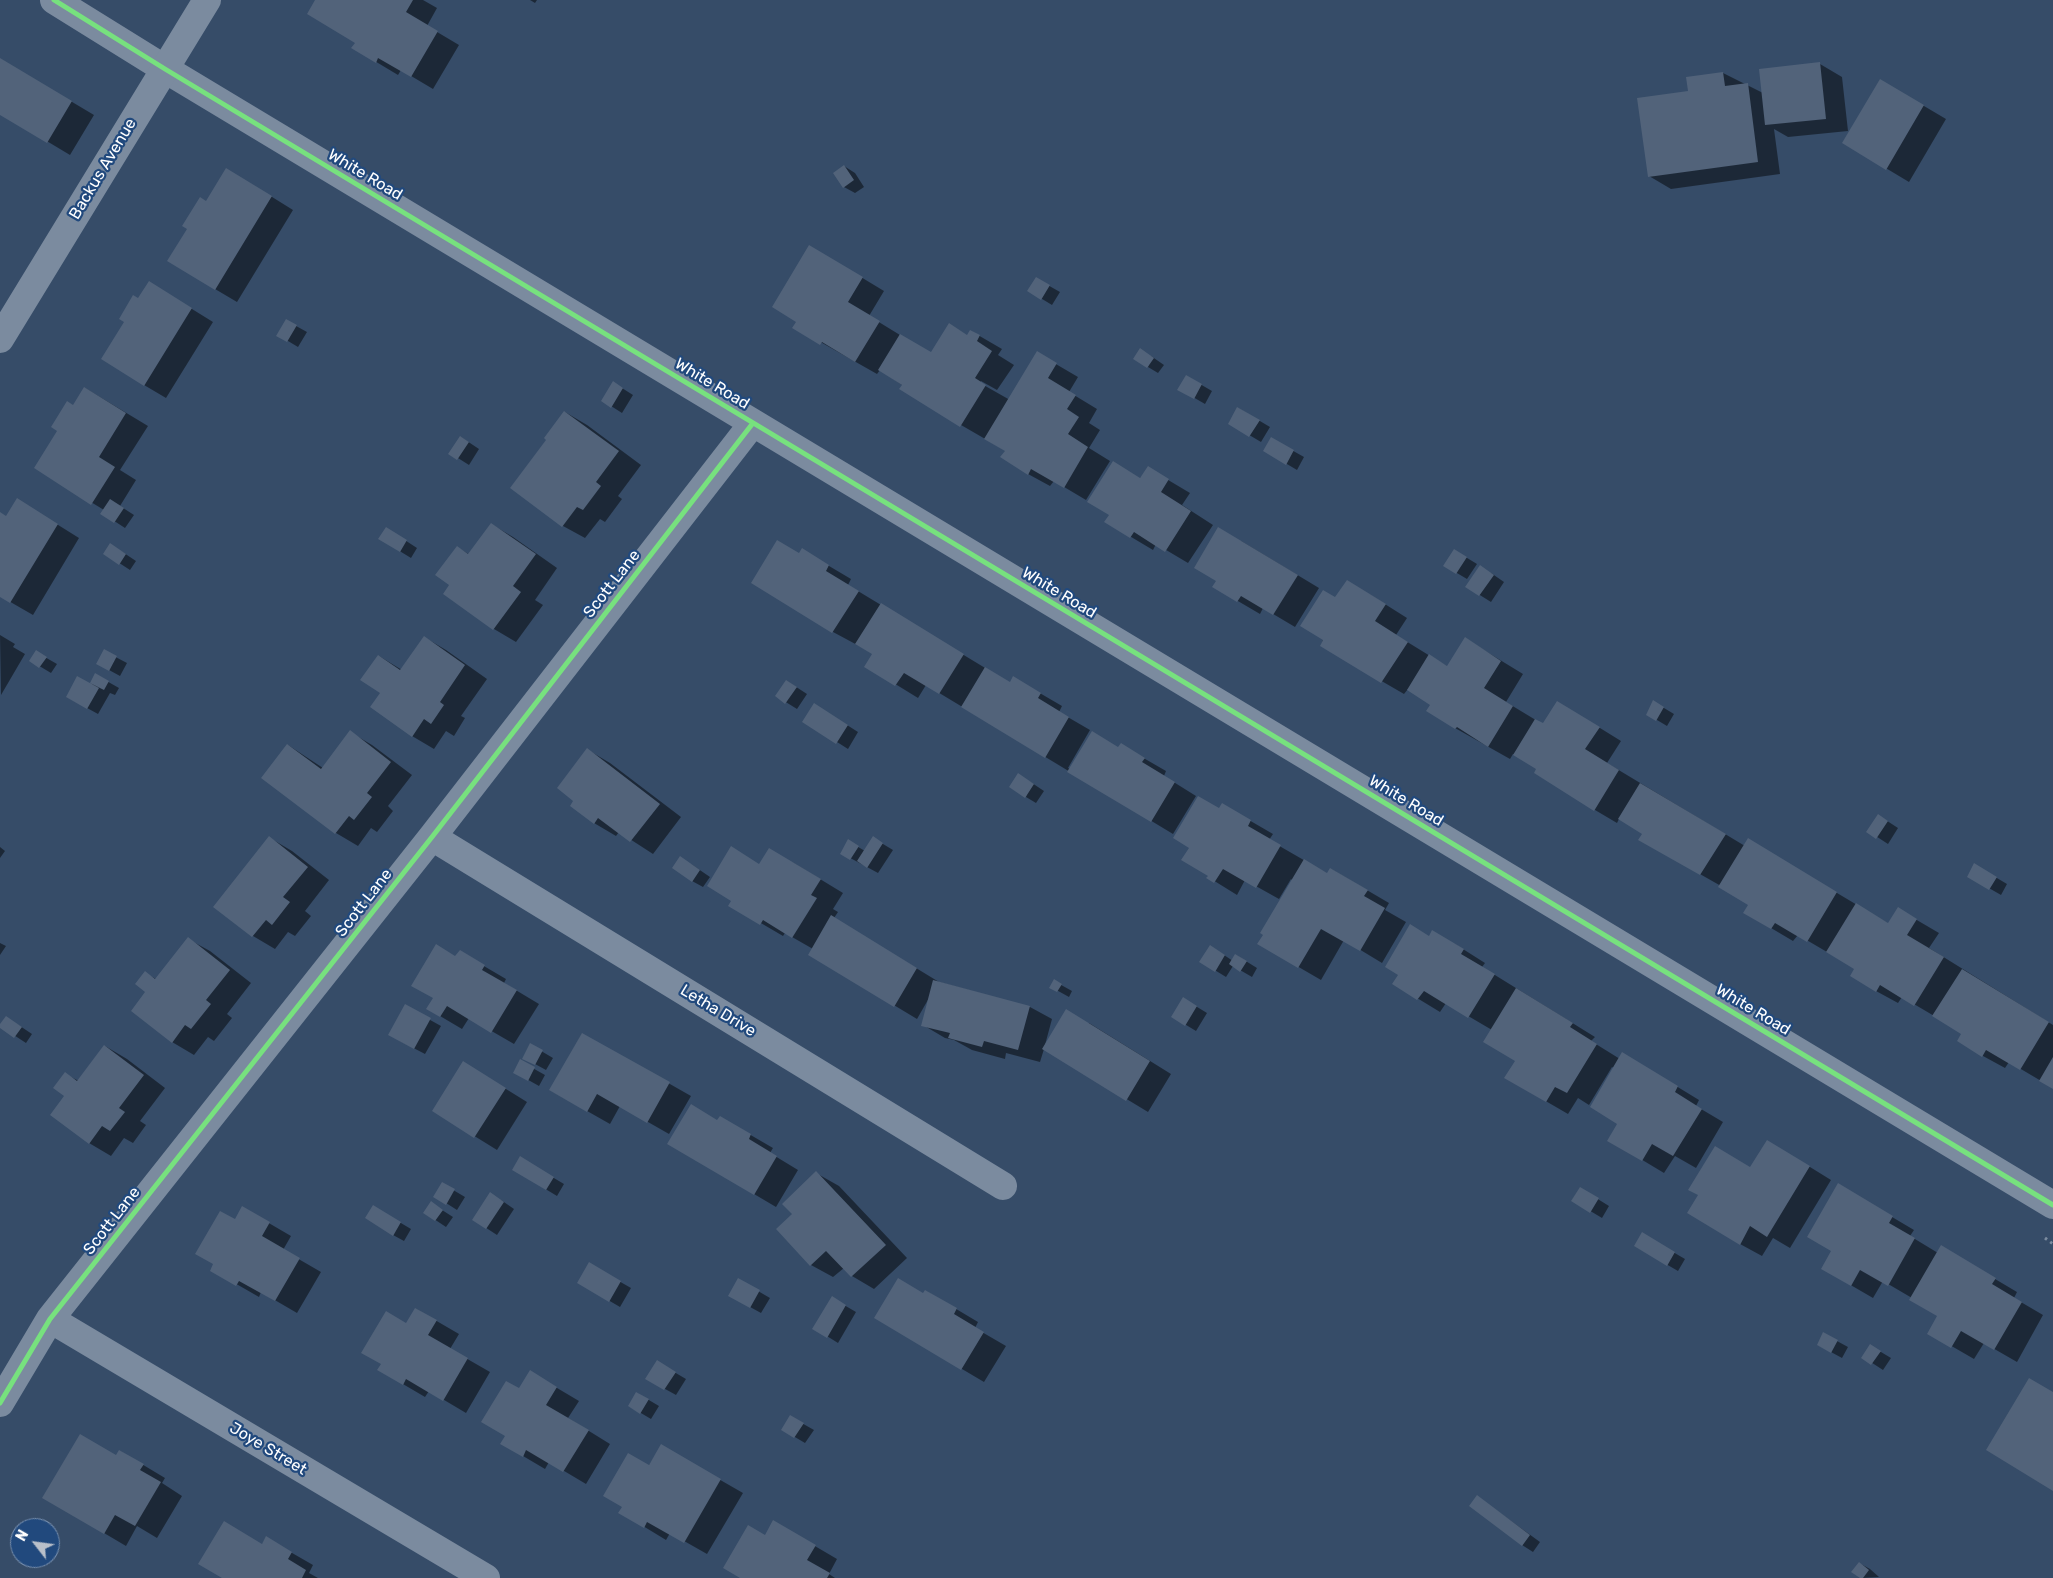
<!DOCTYPE html>
<style>
body{margin:0}
#map{position:relative;width:2053px;height:1578px;overflow:hidden;background:#364c68;font-family:Rubik,sans-serif}
canvas{display:block}
.north{position:absolute;left:10px;top:1518px;width:50px;height:50px;box-sizing:border-box;background:#21497d;border:1px solid #7a92b1;border-radius:50%;rotate:300deg;font-size:14px;font-weight:700;line-height:20px;text-align:center;color:#fff}
.north::after{content:'';display:block;margin:auto;width:18px;height:22px;background:#b9c0ca;clip-path:polygon(50% 0,100% 100%,50% 72%,0 100%)}
</style>
<div id="map">
<canvas width="2053" height="1578"></canvas>
<div class="north">N</div>
</div>
<script>
const g = document.querySelector('canvas').getContext('2d');
g.lineJoin = 'round';
function paint(path, color) { g.fillStyle = color; g.fill(path, 'evenodd'); }
const shape = rows => new Path2D(rows.map(r => 'M' + r).join(''));
function trace(path, color, width, dash) { g.strokeStyle = color; g.lineWidth = width; g.lineCap = dash ? 'butt' : 'round'; g.setLineDash(dash || []); g.stroke(path); }
function drawText(font, color, halo, rows, align = 'center') {
  g.font = font + ' Rubik,sans-serif'; g.lineWidth = 4.5; g.setLineDash([]); g.textBaseline = 'middle'; g.strokeStyle = halo; g.fillStyle = color; for (const [text, x, y, turn = 0] of rows) {
    g.save(); g.translate(x, y); g.rotate((+turn || 0) * Math.PI / 180); g.textAlign = isNaN(turn) ? turn : align; if (halo) g.strokeText(text, 0, 0); g.fillText(text, 0, 0); g.restore();
  }
}
paint(shape([
 [316,0,423,0,437,8,427,26,459,45,433,89,401,70,398,75,353,48,356,42],
 [530,0,537,0,535,3],
 [0,59,94,115,70,155,0,113],
 [1820,64,1842,77,1848,131,1788,137,1774,129,1780,174,1671,189,1649,176,1689,92,1723,73,1763,93],
 [1880,80,1946,119,1909,182,1844,143],
 [844,166,855,173,864,187,855,193,844,187],
 [248,182,293,210,237,302,215,289],
 [831,259,884,291,869,316,931,354,968,336,971,331,1002,349,998,355,1014,365,997,390,981,381,980,383,1010,400,1037,353,1078,377,1069,392,1097,409,1089,423,1100,430,1089,448,1110,461,1086,500,1054,481,1050,486,1028,474,1006,451,961,425,880,370,877,374,794,327],
 [1037,279,1060,292,1052,305,1029,291],
 [171,296,213,322,166,398,144,385,138,300],
 [287,321,307,332,298,347,278,335],
 [1151,356,1164,365,1158,373,1148,367],
 [1186,376,1212,391,1205,404,1179,389],
 [614,383,633,395,622,413,611,406],
 [85,388,148,426,120,470,136,480,120,506,134,515,125,528,102,513,104,510,35,468],
 [1238,408,1270,427,1261,442,1229,423],
 [565,412,587,425,641,465,618,496,622,499,605,522,600,519,585,538,563,526,548,440],
 [461,437,479,449,469,465,450,453],
 [1272,439,1304,457,1297,470,1265,451],
 [1148,468,1190,493,1182,505,1213,525,1188,563,1156,544,1153,550,1106,522],
 [39,513,79,538,33,615,0,596,0,514,7,518],
 [491,524,513,537,557,568,535,600,543,605,516,642,494,629,444,594,450,584,457,547,470,555],
 [397,535,417,548,411,558,380,539],
 [1241,541,1319,588,1295,627,1263,608,1260,614,1214,587],
 [1454,550,1477,564,1467,579,1445,566],
 [121,551,136,561,130,570,104,553],
 [799,555,824,563,851,579,848,585,1010,683,1014,678,1062,706,1059,712,1090,730,1068,768,1070,769,1119,749,1121,745,1166,771,1164,776,1196,796,1173,834,926,685,918,698,866,666,874,654,833,632],
 [1491,573,1504,582,1491,602,1467,587],
 [1369,594,1407,618,1396,635,1448,667,1465,639,1487,652,1523,674,1506,702,1544,725,1579,715,1621,741,1607,763,1745,846,1770,853,1889,924,1898,909,1939,933,1929,948,2053,1025,2053,1088,2009,1062,2005,1068,1983,1056,1958,1040,1963,1033,1902,997,1898,1003,1876,991,1856,969,1798,935,1793,941,1771,928,1750,905,1721,886,1640,840,1644,833,1619,819,1617,823,1595,810,1535,773,1538,769,1513,754,1510,759,1455,728,1432,704,1408,689,1404,694,1321,646,1336,599],
 [0,635,15,644,13,647,25,654,1,695],
 [424,637,446,650,487,679,461,716,465,718,454,736,446,731,434,749,412,736,379,656,402,670],
 [104,651,127,663,120,676,98,664],
 [36,652,57,664,51,673,31,661],
 [96,675,119,688,115,695,110,693,98,714,67,697,90,685],
 [787,681,807,694,797,709,776,696],
 [1654,702,1674,714,1667,726,1647,714],
 [825,711,858,732,848,749,804,721],
 [350,732,372,745,412,775,388,806,393,811,377,832,371,828,358,846,336,833,263,777,288,745,323,768],
 [588,750,610,763,681,817,653,854,619,832,616,836,594,823],
 [1029,781,1044,791,1036,803,1026,797],
 [1223,805,1273,834,1269,840,1328,874,1331,869,1389,903,1385,910,1406,922,1382,963,1344,940,1321,980,1259,944,1293,881,1291,879,1279,899,1245,880,1237,895,1208,877,1220,810],
 [1878,815,1898,828,1888,844,1868,831],
 [270,838,292,851,329,880,305,911,311,916,295,936,288,932,275,949,253,936,215,907],
 [873,838,893,850,878,873,841,853,848,841,865,851],
 [0,847,5,851,0,858],
 [792,862,843,893,833,909,838,912,834,918,939,982,1030,1007,1052,1019,1045,1045,1089,1023,1171,1074,1148,1112,1044,1049,1040,1062,1006,1053,1005,1059,972,1050,954,1040,945,1038,923,1025,929,998,917,1019,809,954,813,949,785,933,783,936,730,905,760,865],
 [691,864,710,877,703,887,692,881],
 [1975,865,2007,884,2001,895,1968,876],
 [1430,937,1455,944,1485,963,1482,967,1595,1037,1591,1041,1620,1059,1645,1067,1699,1100,1696,1106,1723,1122,1696,1168,1675,1156,1664,1173,1609,1140,1619,1123,1614,1068,1612,1067,1589,1105,1578,1098,1568,1114,1506,1078,1517,1061,1492,1030,1446,1003,1440,1012,1394,984],
 [188,939,210,951,251,983,227,1014,232,1018,214,1041,208,1037,194,1055,172,1042,147,992,145,973,156,979],
 [0,943,6,946,0,955],
 [460,952,506,979,504,983,539,1004,514,1044,469,1018,462,1029,440,1016,434,998],
 [1221,953,1233,961,1236,955,1257,968,1252,977,1233,966,1226,977,1200,961],
 [1054,981,1072,991,1069,997,1051,987],
 [1184,999,1207,1013,1196,1031,1173,1017],
 [405,1006,441,1026,425,1054,400,1041],
 [17,1024,32,1034,26,1043,0,1026],
 [582,1034,691,1096,669,1134,620,1106,610,1124,550,1090],
 [531,1045,553,1058,546,1070,524,1058],
 [105,1046,127,1059,165,1088,140,1121,146,1125,133,1143,124,1138,111,1156,89,1143,66,1095,65,1074,79,1081],
 [520,1061,545,1075,539,1086,514,1072],
 [485,1076,527,1102,497,1150,434,1111],
 [742,1130,773,1148,770,1153,798,1170,776,1207,754,1194],
 [1789,1154,1831,1180,1790,1248,1773,1238,1762,1256,1740,1244,1751,1169],
 [520,1158,564,1184,557,1196,514,1170],
 [816,1173,839,1186,907,1258,874,1289,852,1276,844,1268,833,1277,811,1265,794,1214],
 [443,1184,465,1197,457,1210,435,1196],
 [1838,1185,1914,1230,1910,1236,1938,1253,1941,1247,2017,1292,2014,1298,2043,1315,2017,1362,1984,1343,1974,1359,1929,1333,1939,1316,1912,1298,1883,1281,1873,1298,1823,1269,1833,1251],
 [1580,1188,1609,1206,1602,1218,1572,1200],
 [501,1200,514,1209,497,1235,474,1220],
 [431,1203,453,1217,446,1227,425,1213],
 [243,1208,291,1236,283,1250,321,1272,297,1313,261,1292,259,1297,212,1270],
 [384,1213,411,1229,404,1241,393,1235],
 [1642,1234,1685,1259,1678,1271,1635,1246],
 [589,1264,631,1288,620,1307,579,1283],
 [739,1280,770,1298,761,1313,730,1296],
 [926,1291,978,1322,975,1328,1006,1346,984,1382,962,1369,924,1295],
 [832,1298,856,1312,838,1343,814,1328],
 [416,1309,459,1334,450,1349,490,1372,466,1413,429,1391,425,1397,379,1370],
 [1824,1334,1848,1347,1842,1358,1818,1345],
 [1871,1346,1891,1358,1883,1370,1863,1357],
 [657,1362,686,1379,676,1395,647,1379],
 [552,1385,579,1401,568,1418,610,1444,586,1484,549,1462,545,1469,523,1456,506,1436,519,1390],
 [637,1393,659,1406,651,1419,629,1406],
 [791,1417,814,1430,805,1443,783,1430],
 [661,1446,743,1493,707,1554,670,1533,666,1540,620,1512],
 [120,1451,165,1478,162,1483,182,1496,157,1538,137,1526,126,1546,43,1497,117,1456],
 [1478,1497,1540,1542,1533,1552,1522,1545],
 [774,1522,837,1559,829,1574,835,1578,743,1578],
 [266,1538,313,1565,309,1573,318,1578,224,1578,262,1545],
 [1859,1563,1870,1569,1879,1577,1862,1578]
]), '#0007');
paint(shape([
 [315,0,413,0,406,12,438,31,411,77,378,58,376,63,351,48,355,43,307,14],
 [0,58,72,101,47,143,0,115],
 [1820,62,1826,119,1765,125,1759,69],
 [1723,72,1725,86,1748,83,1758,162,1648,177,1637,98,1688,91,1686,77],
 [1880,79,1924,105,1886,170,1842,143],
 [844,165,854,180,843,188,833,173],
 [226,168,272,196,215,290,167,261,187,229,182,226,200,197,206,201],
 [809,245,863,277,848,302,880,321,855,362,822,342,820,345,792,328,796,322,772,307],
 [1036,277,1050,285,1041,300,1027,291],
 [149,281,192,308,144,386,101,359,124,322,119,319,133,295,138,298],
 [286,319,297,325,287,342,276,336],
 [949,323,967,335,970,330,980,335,977,341,992,351,975,378,986,385,960,427,899,389,902,385,878,370,900,334,931,352],
 [1140,348,1154,358,1147,368,1133,359],
 [1037,351,1057,363,1048,378,1076,395,1067,409,1079,417,1068,434,1088,447,1064,488,1031,469,1028,475,1000,457,1005,451,984,439],
 [1186,375,1202,384,1194,399,1177,390],
 [613,381,623,388,611,408,601,401],
 [84,387,126,413,99,457,115,467,91,505,34,468,57,431,51,427,67,401,73,405],
 [1237,407,1260,420,1249,437,1228,424],
 [564,411,619,451,596,482,601,486,583,510,577,507,562,527,510,488,546,440,544,438],
 [460,436,469,442,457,460,448,454],
 [1271,437,1294,450,1286,465,1263,451],
 [1113,461,1140,478,1148,466,1169,479,1161,492,1191,511,1165,552,1134,532,1130,538,1104,522,1109,515,1087,502],
 [17,498,58,524,10,603,0,597,0,512,6,516],
 [110,499,124,508,114,523,100,514],
 [491,523,536,554,513,586,521,592,493,630,443,594,449,585,435,575,457,546,468,554],
 [386,527,407,540,400,552,378,539],
 [1218,527,1298,575,1273,615,1241,596,1237,602,1212,587,1216,581,1194,568],
 [777,540,799,553,802,548,829,565,826,571,859,591,832,633,751,583],
 [110,543,126,554,119,565,103,554],
 [1454,549,1467,557,1456,574,1443,566],
 [1480,565,1494,575,1479,596,1465,587],
 [1347,580,1386,604,1375,621,1408,642,1381,683,1320,646,1323,640,1300,626,1323,590,1335,597],
 [881,603,964,654,939,694,904,673,895,686,864,667,872,654,855,644],
 [424,636,465,665,440,702,444,705,431,724,424,719,412,737,370,707,380,693,360,680,378,655,400,670],
 [1465,637,1501,661,1484,688,1513,706,1488,747,1457,727,1455,729,1426,711,1430,705,1407,690,1429,654,1447,666],
 [104,649,117,656,109,671,96,664],
 [36,650,47,657,39,668,29,661],
 [985,667,1010,682,1013,676,1041,693,1038,698,1069,717,1045,758,961,707],
 [95,673,109,681,104,690,90,683],
 [77,676,99,688,87,709,66,697],
 [786,680,797,687,785,704,775,696],
 [1653,700,1664,707,1656,721,1646,715],
 [1557,701,1600,727,1585,749,1619,770,1594,811,1534,773,1536,769,1513,755,1535,719,1543,723],
 [814,703,848,725,836,744,802,722],
 [350,730,391,762,367,793,372,797,354,820,349,816,335,834,261,778,287,744,321,769],
 [1092,731,1118,747,1121,743,1145,758,1142,762,1175,782,1151,822,1067,772],
 [587,748,660,804,630,842,598,818,594,824,570,806,573,801,557,788],
 [1018,773,1034,784,1025,798,1009,787],
 [1640,783,1726,834,1700,875,1638,840,1642,834,1618,819],
 [1198,796,1219,808,1222,803,1251,820,1248,826,1281,845,1256,888,1223,869,1214,883,1206,878,1208,876,1181,860,1189,848,1173,838],
 [1878,814,1888,821,1876,839,1866,832],
 [269,836,308,867,283,897,290,902,272,925,266,920,252,937,213,907],
 [873,836,883,843,867,868,857,861],
 [1748,838,1837,892,1807,942,1775,923,1771,929,1743,913,1748,905,1718,887],
 [848,839,859,846,850,860,840,854],
 [731,846,759,864,769,848,821,879,811,895,817,898,792,938,763,920,760,925,728,906,731,901,707,886],
 [680,856,700,870,692,882,672,868],
 [1304,859,1327,873,1330,868,1368,890,1364,896,1385,908,1360,951,1321,929,1298,968,1257,944,1263,935,1260,933],
 [1974,863,1997,877,1989,890,1967,877],
 [1856,903,1888,923,1898,907,1917,919,1907,935,1944,957,1914,1006,1880,985,1876,992,1850,976,1854,969,1826,952],
 [831,915,917,968,894,1007,808,955],
 [1410,924,1429,936,1432,930,1464,949,1461,954,1495,974,1468,1018,1424,991,1417,1000,1392,984,1398,975,1385,967],
 [188,937,230,970,206,1000,211,1004,191,1029,185,1025,172,1043,131,1011,145,992,135,984,145,971,155,979],
 [436,944,455,956,460,950,485,965,482,970,517,990,491,1033,447,1006,440,1017,426,1009,433,998,411,986],
 [1210,945,1225,955,1215,972,1199,962],
 [1235,954,1247,961,1240,972,1229,964],
 [1962,969,2049,1022,2020,1070,1986,1050,1982,1057,1957,1041,1961,1034,1932,1016],
 [1054,979,1062,984,1057,992,1049,988],
 [933,980,1030,1006,1018,1050,984,1041,982,1047,948,1038,950,1033,921,1026],
 [1516,988,1573,1023,1570,1027,1597,1044,1567,1093,1555,1087,1546,1102,1504,1078,1515,1061,1483,1042],
 [1183,997,1197,1006,1185,1026,1171,1017],
 [405,1004,431,1018,414,1049,388,1035],
 [1066,1009,1150,1061,1126,1101,1042,1049],
 [6,1016,22,1027,14,1038,0,1028,0,1024],
 [582,1033,670,1082,647,1123,597,1094,587,1112,549,1090],
 [530,1043,543,1050,535,1065,522,1059],
 [104,1045,144,1075,119,1108,125,1112,110,1131,102,1126,89,1144,50,1115,64,1096,53,1088,65,1072,77,1081],
 [1622,1052,1678,1086,1675,1092,1702,1109,1673,1156,1652,1144,1642,1161,1607,1141,1617,1124,1590,1107],
 [2053,1057,2053,1089,2039,1081],
 [520,1059,535,1067,528,1081,513,1073],
 [463,1061,506,1088,474,1138,432,1111],
 [691,1104,717,1120,720,1116,751,1134,749,1139,777,1156,754,1195,667,1144],
 [1767,1140,1810,1166,1767,1237,1750,1226,1740,1245,1687,1213,1698,1195,1688,1190,1715,1146,1750,1167],
 [520,1156,554,1177,546,1190,512,1170],
 [816,1171,886,1245,851,1277,826,1251,810,1266,776,1229,792,1214,782,1204],
 [442,1182,455,1189,446,1205,433,1197],
 [1838,1183,1893,1216,1889,1223,1915,1238,1888,1286,1860,1270,1851,1286,1821,1269,1831,1251,1807,1237],
 [1580,1187,1599,1198,1590,1213,1571,1201],
 [490,1192,504,1202,486,1229,472,1220],
 [431,1201,443,1210,435,1221,423,1213],
 [373,1205,401,1222,393,1236,365,1218],
 [242,1206,270,1222,262,1236,300,1258,275,1301,239,1281,236,1286,210,1271,213,1264,195,1254,220,1211,235,1219],
 [1642,1232,1675,1252,1667,1266,1634,1246],
 [1941,1245,1996,1278,1992,1284,2022,1302,1994,1350,1961,1331,1951,1348,1927,1334,1937,1316,1909,1300],
 [589,1262,621,1281,609,1302,577,1283],
 [738,1278,760,1290,750,1308,728,1296],
 [898,1278,923,1293,925,1290,957,1308,954,1314,984,1332,961,1370,874,1318],
 [832,1296,846,1305,827,1338,812,1329],
 [415,1308,437,1320,428,1335,468,1358,443,1401,406,1379,403,1385,377,1370,381,1364,361,1353,386,1311,406,1323],
 [1823,1332,1838,1340,1831,1353,1817,1345],
 [1870,1344,1881,1351,1871,1365,1861,1358],
 [657,1360,676,1372,664,1390,645,1379],
 [530,1370,557,1387,546,1405,589,1430,563,1472,526,1450,523,1457,500,1444,505,1436,481,1422,506,1381,519,1388],
 [2029,1378,2053,1392,2053,1491,1986,1450],
 [636,1392,649,1399,640,1414,628,1406],
 [790,1415,804,1423,794,1438,781,1430],
 [80,1434,116,1455,119,1450,144,1464,140,1470,161,1482,135,1526,115,1515,104,1534,42,1498],
 [661,1444,721,1479,684,1543,647,1522,644,1528,618,1513,622,1507,603,1496,628,1453,649,1465],
 [1477,1495,1530,1535,1522,1546,1469,1506],
 [773,1520,816,1545,807,1560,830,1573,827,1578,740,1578,723,1568,748,1525,765,1535],
 [224,1521,262,1544,266,1536,292,1552,288,1559,306,1570,302,1578,222,1578,198,1564],
 [1859,1562,1869,1570,1863,1578,1860,1578,1851,1572]
]), '#52637a');
trace(shape([
 [2045,1238,2053,1244]
]), '#7b8b9f', 3, [2.5, 4]);
trace(shape([
 [54,0,165,69,2053,1205],
 [432,837,1003,1186],
 [50,1319,486,1578],
 [0,1403,50,1319,432,837,753,423]
]), '#7b8b9f', 28);
trace(shape([
 [0,339,207,0]
]), '#7b8b9f', 28);
trace(shape([
 [54,0,165,69,2053,1205],
 [0,1403,50,1319,432,837,753,423]
]), '#77e17e', 5);
drawText('16px', '#fff', '#21497d', [
 ["Backus Avenue",103,169,-59],
 ["White Road",365,175,31],
 ["White Road",712,384,31],
 ["Scott Lane",612,584,-52],
 ["White Road",1059,593,31],
 ["White Road",1406,801,31],
 ["Scott Lane",364,903,-52],
 ["White Road",1753,1010,31],
 ["Letha Drive",718,1011,31],
 ["Scott Lane",112,1221,-52],
 ["Joye Street",268,1449,31]
]);
</script>
